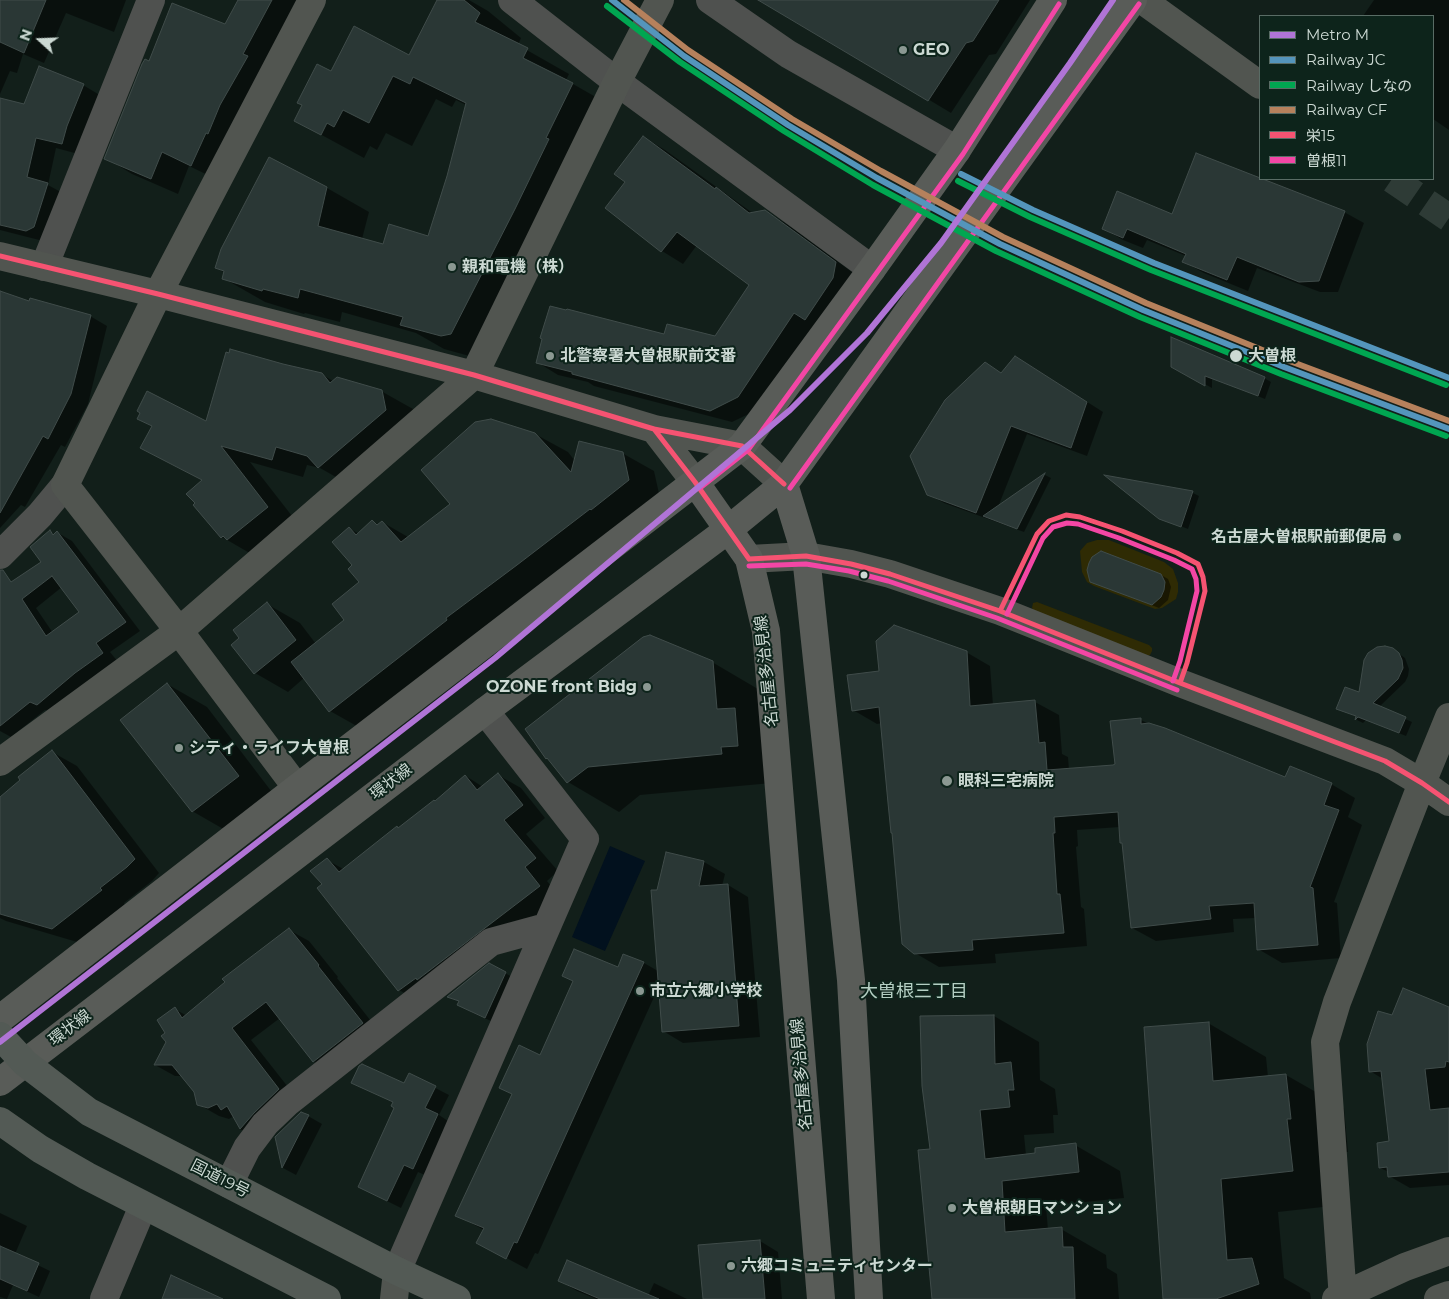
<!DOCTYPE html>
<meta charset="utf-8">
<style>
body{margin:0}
#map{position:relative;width:1449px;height:1299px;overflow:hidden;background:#121f1a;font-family:Montserrat,"Noto Sans JP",sans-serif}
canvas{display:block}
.legend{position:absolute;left:1259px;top:15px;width:175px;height:165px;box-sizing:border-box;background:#0d241b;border:1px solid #596c65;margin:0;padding:6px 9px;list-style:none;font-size:15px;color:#ccd9d3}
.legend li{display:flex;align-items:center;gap:10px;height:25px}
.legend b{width:25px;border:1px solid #596c65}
.north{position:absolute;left:15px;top:15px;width:50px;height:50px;-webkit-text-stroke:4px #0d241b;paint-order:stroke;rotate:290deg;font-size:14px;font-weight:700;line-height:20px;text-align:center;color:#ccd9d3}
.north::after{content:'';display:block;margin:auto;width:18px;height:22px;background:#ccd9d3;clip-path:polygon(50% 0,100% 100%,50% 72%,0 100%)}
</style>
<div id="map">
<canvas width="1449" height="1299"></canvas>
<ul class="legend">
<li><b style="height:6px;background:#b074d6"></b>Metro M</li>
<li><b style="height:6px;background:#5495bc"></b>Railway JC</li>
<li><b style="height:6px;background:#00a651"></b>Railway しなの</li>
<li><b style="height:6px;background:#b6815c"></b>Railway CF</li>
<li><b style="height:6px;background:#f65372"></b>栄15</li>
<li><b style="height:6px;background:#f346a5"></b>曽根11</li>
</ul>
<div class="north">N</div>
</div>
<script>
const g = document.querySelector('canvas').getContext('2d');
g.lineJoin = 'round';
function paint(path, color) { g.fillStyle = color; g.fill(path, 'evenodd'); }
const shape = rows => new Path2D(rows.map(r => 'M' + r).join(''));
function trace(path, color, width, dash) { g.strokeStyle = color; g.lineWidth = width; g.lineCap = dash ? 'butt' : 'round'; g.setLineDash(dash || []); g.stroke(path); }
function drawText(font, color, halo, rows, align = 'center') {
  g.font = font + ' Montserrat,"Noto Sans JP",sans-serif'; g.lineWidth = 4; g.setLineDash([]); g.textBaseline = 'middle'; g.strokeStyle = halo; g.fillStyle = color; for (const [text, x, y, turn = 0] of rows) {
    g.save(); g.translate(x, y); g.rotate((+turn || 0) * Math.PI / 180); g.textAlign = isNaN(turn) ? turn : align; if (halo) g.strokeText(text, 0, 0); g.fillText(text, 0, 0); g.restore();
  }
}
paint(shape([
 [1097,540,1109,540,1164,562,1173,569,1178,583,1178,592,1176,599,1162,608,1155,609,1094,586,1087,582,1082,572,1080,551,1087,543],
 [1037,602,1149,645,1152,648,1152,651,1150,655,1146,656,1034,611,1032,608,1033,603]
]), '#2f2b04');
paint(shape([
 [610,846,645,861,605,951,572,937]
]), '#02111e');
paint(shape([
 [0,0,126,0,114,32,66,13,44,63,23,54,17,73,10,71,0,94],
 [239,0,308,0,218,180,189,166,178,194,132,174,106,158,150,62,225,26],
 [439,0,469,0,488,11,521,38,518,45,569,74,566,80,615,108,484,360,444,349,416,333,342,312,340,322,305,313,304,314,265,302,223,278,225,273,217,268,269,159,327,188,369,212,362,239,384,246,429,238,448,176,466,105,456,100,452,107,436,99,412,146,386,133,377,150,370,146,364,158,296,121,331,73,409,56],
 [763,0,1030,0,996,54,989,55,951,113],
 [1374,0,1449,0,1449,130,1433,119,1433,16,1363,16],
 [83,85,103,97,82,155,56,148,48,185,68,196,47,242,0,230,0,131,25,105],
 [643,137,665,150,754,214,765,212,787,224,856,275,759,409,732,422,594,386,588,382,558,375,537,362,665,336,716,338,751,285,697,245,683,264,662,251,607,207,627,182],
 [1344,212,1364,223,1338,292,1320,292,1257,268,1248,291,1204,273,1184,262,1186,256,1147,240,1143,248,1123,240,1104,229,1172,216],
 [0,293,30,303,90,316,107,326,88,404,65,447,61,445,25,507,21,505,0,528],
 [985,363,1003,374,1031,366,1103,412,1087,456,1027,434,998,507,1045,475,1051,478,1024,532,944,503,928,494],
 [1172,366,1264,378,1271,382,1265,399,1212,378,1212,388],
 [321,374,333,381,381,391,413,409,416,428,350,485,320,468,307,465,303,477,250,462,299,525,253,555,222,537,195,505,203,481,142,448],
 [535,434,568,452,575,461,622,453,654,471,660,498,362,729,330,711,304,678,288,692,255,673,240,638,267,604,300,623,316,644,345,620,361,582,354,565,349,528,359,534,373,522,379,525,382,522,408,537,452,504],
 [1109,477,1193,493,1199,496,1188,529,1160,518],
 [50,532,55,535,58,533,72,541,140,631,110,652,118,662,53,712,45,710,11,737,0,731,0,590,43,563],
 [62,587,81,612,53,633,36,608],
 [1161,575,1168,579,1171,587,1168,600,1159,608,1091,581],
 [1392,649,1405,658,1409,669,1408,676,1405,682,1379,707,1412,722,1406,736,1366,720,1363,723,1357,720,1357,717,1338,708,1360,694],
 [966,652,990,666,993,705,1035,702,1059,715,1062,754,1068,757,1069,770,1114,766,1116,765,1141,720,1149,724,1286,778,1331,784,1355,798,1348,817,1362,825,1334,902,1337,903,1341,958,1282,963,1258,949,1256,918,1233,919,1234,932,1156,941,1132,928,1120,827,1077,830,1078,846,1076,847,1081,907,1084,909,1087,946,995,954,996,963,939,967,915,953,882,723,877,724,853,710,881,672],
 [712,662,763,692,772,783,640,795,619,812,568,782,547,758],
 [167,684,207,707,278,800,232,834,192,811],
 [52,752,77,766,159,873,152,881,124,903,125,905,77,942,6,921,0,918,0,798],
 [498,775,521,788,545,818,526,834,558,871,547,881,562,899,422,1003,399,990,324,884,327,860,345,870,435,802,466,776,483,787],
 [667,853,704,862,725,874,722,886,728,885,748,897,760,1037,683,1043,663,1031,659,986,538,1254,535,1253,527,1269,499,1254,484,1230,456,1215,541,1057,574,982,563,976,618,969,644,963,658,971,658,891],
 [289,930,309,941,338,977,337,978,382,1035,333,1073,313,1061,280,1018,251,1040,299,1101,260,1140,240,1129,234,1116,229,1119,219,1116,198,1104,195,1091,182,1076,175,1076,155,1065,168,1041,167,1033,175,1009,187,1016],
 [505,973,519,981,500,1025,473,1013,459,1005,460,1002,449,996],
 [1449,1008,1449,1185,1410,1188,1389,1176,1389,1172,1380,1168,1390,1142,1383,1079,1370,1071,1393,1017],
 [994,1016,1039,1042,1040,1080,1055,1089,1058,1115,1053,1115,1054,1133,1024,1135,1026,1155,1075,1145,1120,1171,1124,1198,1046,1206,1048,1230,1061,1229,1106,1255,1107,1268,1117,1274,1119,1299,933,1299,932,1150],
 [1208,1023,1266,1057,1268,1077,1286,1075,1344,1108,1348,1152,1344,1152,1350,1204,1278,1212,1284,1278,1310,1293,1311,1299,1166,1299],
 [410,1075,449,1095,439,1115,451,1123,427,1176,418,1172,401,1208,359,1187,395,1108,394,1103,352,1082,404,1085],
 [308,1116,322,1124,296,1175,283,1168,276,1137],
 [0,1213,27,1226,15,1254,50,1271,39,1297,13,1285,7,1299,0,1297],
 [760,1241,778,1252,782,1299,704,1299,700,1247],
 [560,1281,648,1296,654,1283,687,1299,596,1299,577,1291]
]), '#0007');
const building = shape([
 [0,0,46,0,24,53,0,42,0,0],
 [238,0,272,0,243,54,248,56,220,105,208,134,206,133,191,166,162,152,151,179,104,159,142,64,145,59,149,61,172,3,225,24,238,0],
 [437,0,464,0,480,13,475,22,528,48,523,58,573,83,546,138,549,139,515,209,451,334,441,336,400,325,403,317,300,289,298,298,263,289,262,291,222,279,224,271,215,268,221,249,269,157,327,187,318,226,383,244,389,224,428,236,447,176,466,103,413,77,410,84,393,76,369,123,343,110,334,127,327,123,321,135,294,121,302,105,297,103,317,64,331,71,354,26,409,55,437,0],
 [758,0,999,0,973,41,966,43,928,101,758,0],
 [39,66,84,84,67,126,62,144,36,138,27,177,48,183,34,227,26,231,0,225,0,98,24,104,39,66],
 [643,136,715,189,716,187,749,213,765,210,836,262,833,278,805,320,794,313,738,397,710,411,572,374,572,372,536,363,542,339,540,338,550,306,566,310,567,309,664,334,667,324,715,336,749,285,677,232,661,252,605,208,625,182,614,174,643,136],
 [1196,153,1345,211,1319,281,1299,282,1237,257,1227,280,1182,262,1186,254,1127,229,1123,238,1102,229,1117,191,1172,214,1196,153],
 [0,291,29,301,30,298,91,315,71,394,48,439,43,436,0,513,0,291],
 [1171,337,1265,377,1258,396,1205,376,1205,386,1171,367,1171,337],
 [230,349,283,364,322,373,330,383,337,377,382,390,386,410,318,468,307,456,276,447,272,460,221,446,268,507,227,540,223,536,221,538,193,505,195,503,186,494,202,480,140,448,152,426,137,419,140,413,137,411,147,391,206,421,226,352,229,353,230,349],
 [1015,356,1087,402,1071,448,1011,426,976,513,927,495,910,456,945,400,985,362,1001,373,1015,356],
 [491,419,535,433,571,472,579,441,623,452,629,480,591,510,590,509,517,565,446,618,447,620,329,712,291,662,344,620,332,604,359,582,348,569,352,565,332,542,349,527,356,535,372,520,377,525,382,521,401,542,450,504,421,470,475,422,491,419],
 [1045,473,1017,529,983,516,1045,473],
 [1104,475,1193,491,1181,527,1159,519,1104,475],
 [50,530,53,535,57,531,126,622,96,643,103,653,75,673,37,705,30,702,0,726,0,570,3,570,11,582,41,562,30,547,50,530],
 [52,576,79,612,46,636,22,599,52,576],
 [1101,551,1161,574,1165,582,1164,590,1161,597,1152,605,1090,582,1087,570,1089,563,1092,557,1101,551],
 [267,602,296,640,254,674,231,645,239,638,233,630,267,602],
 [894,625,967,651,970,706,1035,700,1039,743,1045,742,1047,770,1113,765,1115,764,1110,721,1141,718,1141,724,1149,723,1165,728,1285,777,1290,766,1332,783,1324,805,1339,810,1310,887,1313,888,1318,945,1257,950,1254,903,1209,906,1211,919,1131,928,1122,843,1120,843,1118,812,1054,817,1055,833,1053,833,1057,894,1060,894,1064,933,972,940,973,950,914,954,902,944,892,833,891,833,888,803,879,707,852,711,847,675,879,671,876,641,894,625],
 [650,635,713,661,717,709,735,708,738,746,721,747,722,754,588,767,567,783,547,758,546,759,525,729,643,637,650,635],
 [1385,646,1393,648,1399,653,1402,660,1403,668,1398,679,1373,703,1406,717,1399,733,1358,717,1355,720,1356,716,1336,709,1345,687,1359,692,1364,660,1368,653,1377,647,1385,646],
 [167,683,239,776,192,812,120,720,167,683],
 [52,750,135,859,127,867,100,888,102,890,52,929,0,914,0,797,20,780,18,777,52,750],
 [498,773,523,805,504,820,536,858,525,867,540,886,417,980,416,978,398,991,317,888,322,884,310,871,327,858,339,872,397,826,398,828,434,800,435,801,465,775,477,790,498,773],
 [666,852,704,861,699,886,728,884,739,1026,662,1032,651,890,657,890,666,852],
 [289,928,319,965,318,966,363,1023,313,1062,266,1002,232,1028,279,1089,254,1113,240,1129,227,1106,221,1110,217,1104,208,1108,197,1105,194,1092,172,1065,154,1065,166,1042,161,1036,165,1033,157,1020,175,1007,182,1018,225,982,222,979,289,928],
 [574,949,618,967,623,954,644,962,517,1243,514,1242,506,1259,476,1243,484,1228,455,1216,512,1094,499,1088,519,1045,540,1055,573,981,562,976,574,949],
 [489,963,506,972,485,1018,457,1005,459,1001,447,997,489,963],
 [1403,988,1449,1007,1449,1062,1446,1061,1445,1067,1425,1069,1430,1110,1449,1108,1449,1172,1388,1177,1387,1167,1379,1168,1377,1143,1389,1141,1381,1071,1369,1072,1367,1044,1378,1011,1392,1015,1403,988],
 [994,1015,995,1064,1011,1062,1014,1090,1008,1090,1010,1107,980,1110,985,1159,1035,1153,1035,1148,1076,1143,1079,1172,1002,1181,1005,1232,1062,1227,1063,1247,1073,1247,1075,1299,932,1299,918,1150,930,1149,922,1086,920,1016,994,1015],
 [1209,1022,1213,1081,1286,1074,1291,1119,1287,1119,1293,1171,1221,1179,1227,1260,1252,1258,1259,1284,1216,1299,1163,1299,1144,1027,1209,1022],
 [362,1064,404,1083,409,1073,436,1086,425,1108,438,1114,413,1169,404,1165,387,1201,358,1187,394,1108,391,1106,393,1102,351,1083,359,1066,362,1064],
 [301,1112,309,1115,282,1168,275,1137,301,1112],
 [760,1240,765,1299,703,1299,698,1245,760,1240],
 [0,1246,39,1263,27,1291,0,1279,0,1246],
 [567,1260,659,1299,600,1299,558,1281,567,1260],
 [171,1275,223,1299,162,1299,171,1275]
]);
paint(building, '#2a3735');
trace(building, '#404c4a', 1);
trace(shape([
 [1392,179,1449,218]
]), '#2e3b36', 28, [28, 14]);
trace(shape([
 [512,0,617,82,872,269],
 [710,0,788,54,957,150],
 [44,267,151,0],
 [0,555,40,515,65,485],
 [229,1184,247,1148,265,1124,288,1102,491,942,546,927],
 [397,1271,585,839,485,711],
 [104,1299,143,1206]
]), '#4f514f', 28);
trace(shape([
 [1142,0,1260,85],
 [0,256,158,294,474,375,654,429,742,446,784,484],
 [654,429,695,482],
 [749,559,806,556,851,564,890,574,1000,611,1180,683,1385,761,1422,783,1449,802],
 [0,762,179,631,474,375,617,82,660,0],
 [297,788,179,631,65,485,158,294,312,0],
 [394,1299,397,1271],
 [1336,1299,1405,1267,1449,1251],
 [1343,1299,1325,1042,1337,1002,1422,783,1449,717],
 [1438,1299,1449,1295]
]), '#515550', 28);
trace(shape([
 [695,482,749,559,766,631,821,1299],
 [784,484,806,556,851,980,869,1299],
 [0,1019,297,788,742,446,872,269,957,150,1053,0],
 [0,1082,485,711,729,529,784,484,1133,0]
]), '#595c58', 28);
trace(shape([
 [0,1036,25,1063,89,1112,397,1271,457,1299],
 [0,1121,40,1149,87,1176,327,1299]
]), '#535a55', 28);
trace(shape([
 [0,256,158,294,474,375,654,429,695,482,749,559],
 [634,423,654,429,742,446,784,484],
 [749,559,806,556,851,564,890,574,1000,611,1180,683,1385,761,1422,783,1449,802],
 [1000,611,1037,534,1049,521,1066,515,1080,517,1122,531,1177,553,1198,564,1203,577,1205,591,1187,663,1180,683]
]), '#f65372', 5);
trace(shape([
 [700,488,748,450,963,154,1059,4],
 [790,488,1139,4],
 [749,566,806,564,849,571,888,581,997,618,1177,690],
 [1007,614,1043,538,1053,527,1067,523,1078,524,1119,538,1174,560,1192,569,1196,579,1197,591,1180,661,1173,681]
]), '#f346a5', 5);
trace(shape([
 [612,0,684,56,788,125,877,178,1000,244,1143,310,1284,367,1449,429],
 [961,174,1033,210,1154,263,1449,378]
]), '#5495bc', 6);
trace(shape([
 [607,6,680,62,784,131,873,185,996,251,1140,317,1281,374,1446,436],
 [958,181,1030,217,1151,270,1446,385]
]), '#00a651', 6);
trace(shape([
 [624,0,688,50,792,119,881,171,1003,237,1146,303,1287,360,1449,421]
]), '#b6815c', 6);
trace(shape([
 [0,1042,495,658,790,410,867,333,941,243,1070,63,1113,0]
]), '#b074d6', 6);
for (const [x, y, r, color] of [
 [903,50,5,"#8b9892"],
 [452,267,5,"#8b9892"],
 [550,356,5,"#8b9892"],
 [1236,356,7,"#ccd9d3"],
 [1397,537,5,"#8b9892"],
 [864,575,4.5,"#ccd9d3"],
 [647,687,5,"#8b9892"],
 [179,748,5,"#8b9892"],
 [947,781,6,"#8b9892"],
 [640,991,5,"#8b9892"],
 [952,1208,5,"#8b9892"],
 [731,1266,5,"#8b9892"]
]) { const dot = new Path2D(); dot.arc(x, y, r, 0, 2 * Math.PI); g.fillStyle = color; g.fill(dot); trace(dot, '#0d241b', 2); }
drawText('bold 16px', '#ccd9d3', '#0d241b', [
 ["GEO",913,50],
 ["親和電機（株）",462,267],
 ["北警察署大曽根駅前交番",560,356],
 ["名古屋大曽根駅前郵便局",1387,537,"right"],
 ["OZONE front Bidg",637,687,"right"],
 ["シティ・ライフ大曽根",189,748],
 ["眼科三宅病院",958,781],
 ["市立六郷小学校",650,991],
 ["大曽根朝日マンション",962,1208],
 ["六郷コミュニティセンター",741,1266]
], 'left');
drawText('bold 16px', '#ccd9d3', '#0d241b', [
 ["大曽根",1248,356]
], 'left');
drawText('16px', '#ccd9d3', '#0d241b', [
 ["名古屋多治見線",767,671,-96],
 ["環状線",391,782,-37],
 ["環状線",70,1028,-37],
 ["名古屋多治見線",802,1074,-95],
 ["国道19号",220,1179,27]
]);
drawText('18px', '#b4cfc3', '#0d241b', [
 ["大曽根三丁目",914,992]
]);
</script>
